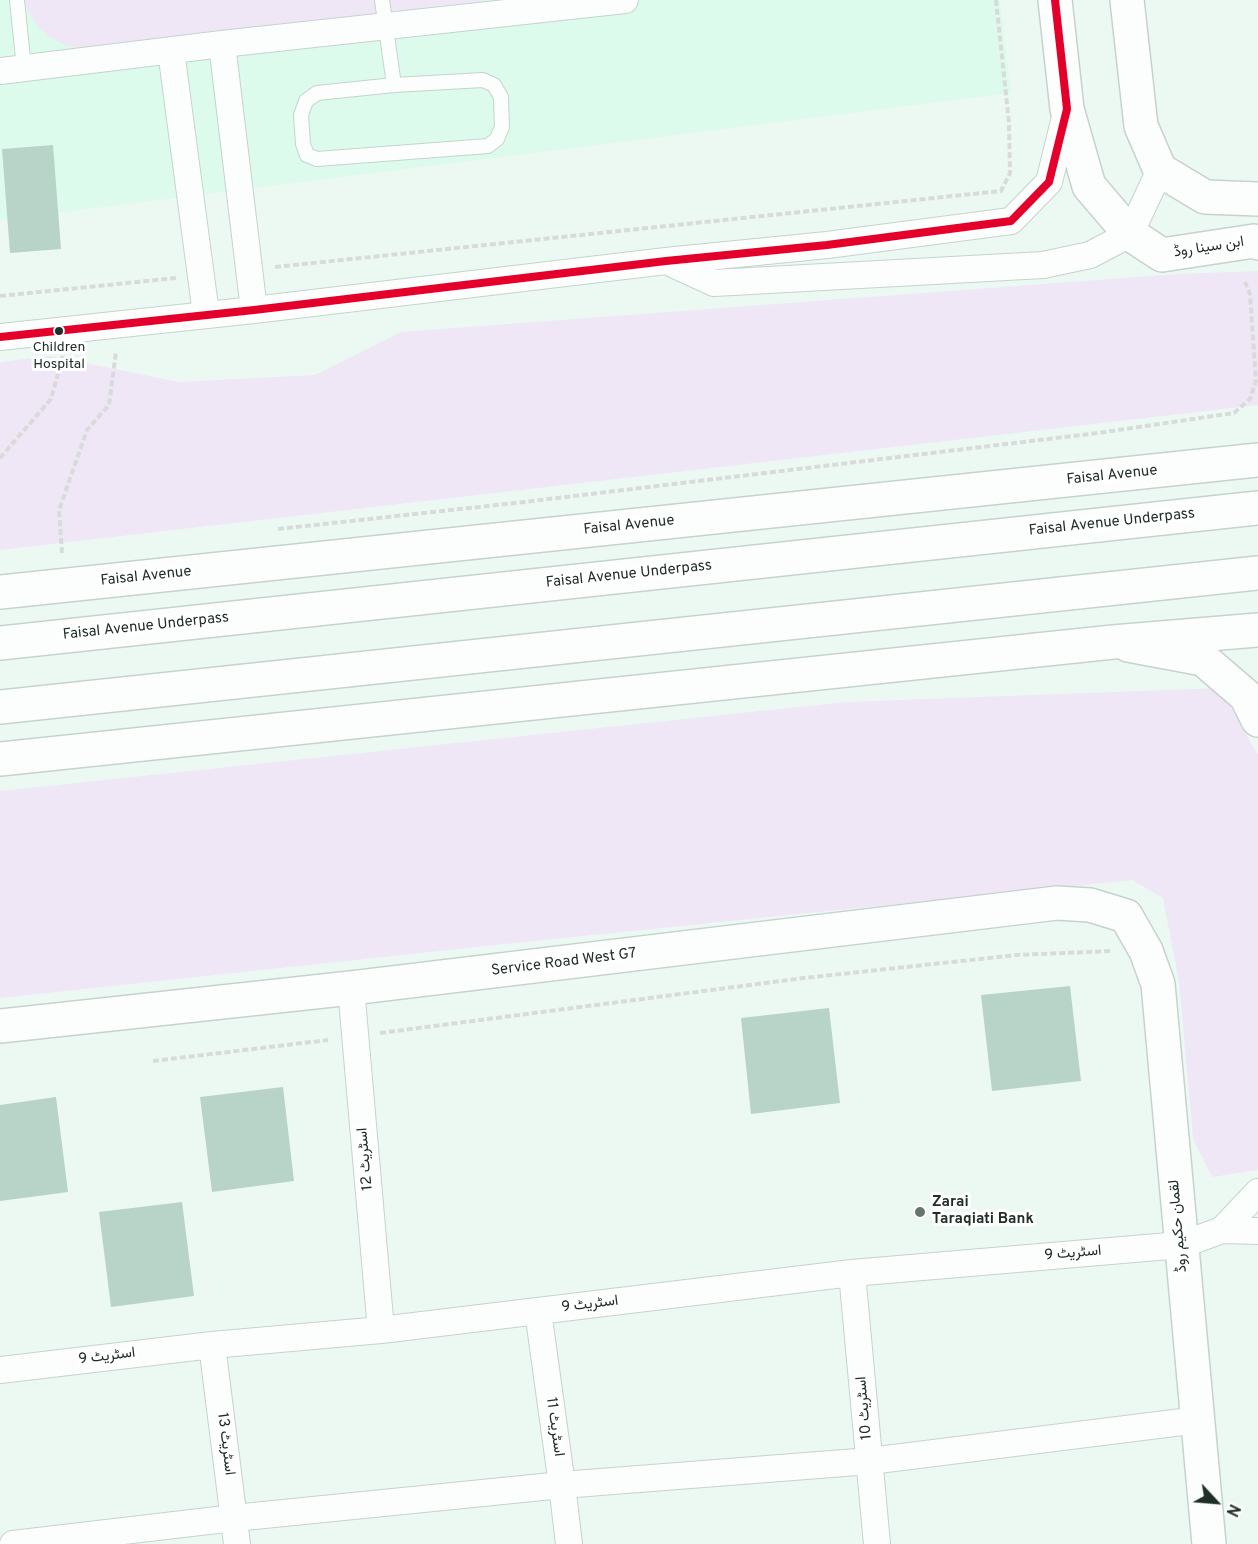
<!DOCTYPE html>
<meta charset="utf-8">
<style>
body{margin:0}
#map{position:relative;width:1258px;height:1544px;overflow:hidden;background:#ecf9f3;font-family:Overpass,sans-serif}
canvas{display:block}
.north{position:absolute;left:1186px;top:1472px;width:60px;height:60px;-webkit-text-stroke:4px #fff;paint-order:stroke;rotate:116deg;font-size:16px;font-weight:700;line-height:24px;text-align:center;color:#202e28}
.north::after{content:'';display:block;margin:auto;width:21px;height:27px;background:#202e28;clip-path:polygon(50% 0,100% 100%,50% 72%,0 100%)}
</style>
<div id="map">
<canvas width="1258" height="1544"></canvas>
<div class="north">N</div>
</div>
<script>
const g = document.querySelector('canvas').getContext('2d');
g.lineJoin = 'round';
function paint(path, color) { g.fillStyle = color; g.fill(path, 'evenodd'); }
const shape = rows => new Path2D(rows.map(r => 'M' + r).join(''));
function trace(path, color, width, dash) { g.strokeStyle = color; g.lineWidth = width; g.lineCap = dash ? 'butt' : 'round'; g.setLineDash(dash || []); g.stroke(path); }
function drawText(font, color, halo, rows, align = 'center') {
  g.font = font + ' Overpass,Vazirmatn,sans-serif'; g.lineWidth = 6; g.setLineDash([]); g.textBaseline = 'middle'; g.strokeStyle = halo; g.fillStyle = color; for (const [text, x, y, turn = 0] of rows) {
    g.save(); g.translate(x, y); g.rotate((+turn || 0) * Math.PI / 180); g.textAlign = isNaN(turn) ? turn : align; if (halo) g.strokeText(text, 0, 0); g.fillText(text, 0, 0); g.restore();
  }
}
paint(shape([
 [0,0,1000,0,1011,93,0,220]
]), '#dcfbed');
paint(shape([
 [25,0,488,0,85,49,66,46,48,36,37,26,26,8],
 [1258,271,1258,405,0,550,0,362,50,356,179,382,315,375,401,332,1177,274],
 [1220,688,1258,755,1258,1170,1212,1177,1193,1139,1179,982,1163,898,1132,880,505,944,0,998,0,791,846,702]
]), '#efe7f6');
paint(shape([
 [53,145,61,249,10,253,2,149],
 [1070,986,1081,1081,992,1091,981,995],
 [829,1008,840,1103,751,1114,741,1018],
 [283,1087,294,1181,212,1192,200,1097],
 [56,1097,68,1192,0,1201,0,1105],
 [182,1202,194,1296,111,1307,99,1212]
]), '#b8d4c9');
const lane = shape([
 [17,0,24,68],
 [382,0,394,85],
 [483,80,494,85,501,97,502,127,497,139,488,146,317,159,307,155,303,144,301,115,306,101,317,93,394,85,483,80]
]);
const street = shape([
 [222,44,254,310],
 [171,51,206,314],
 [0,71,222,44,625,0],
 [666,261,714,283,1043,265,1090,255,1130,234,1160,170],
 [0,337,254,310,666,261,827,245,1011,221,1049,182,1067,109],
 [351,988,381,1330],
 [1222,1230,1258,1192],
 [852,1273,877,1544],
 [538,1311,562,1485,569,1544],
 [212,1345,237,1544],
 [0,1370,212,1345,381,1330,852,1273,1181,1245,1222,1230,1258,1231],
 [13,1544,234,1518,562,1485,870,1461,1198,1420]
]);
const secondary = shape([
 [1055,0,1067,109,1089,186,1130,234,1162,255,1254,241,1258,243],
 [1127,0,1141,126,1160,170,1205,197,1258,199],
 [1128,645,1203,659,1246,696,1258,720],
 [0,1026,351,988,1057,903,1090,905,1126,916,1146,951,1158,984,1209,1544]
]);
const primary = shape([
 [0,592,1258,460],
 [0,643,1258,508],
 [0,707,1258,573],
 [0,759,1113,642,1258,630]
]);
trace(lane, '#c6d3cd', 16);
trace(street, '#c6d3cd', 28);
trace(secondary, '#c6d3cd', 36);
trace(primary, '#c6d3cd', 36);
trace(shape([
 [275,267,1001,191,1010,173,1009,123,996,0],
 [0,296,176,278],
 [0,458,51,399,63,356],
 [278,529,524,502,1098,433,1234,413,1250,399,1256,381,1250,294,1245,282],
 [62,553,59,510,87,430,109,405,116,352],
 [380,1033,804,978,1017,955,1112,951],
 [153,1061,328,1040]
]), '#d8dbda', 4, [6, 3]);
trace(lane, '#fcfefd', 14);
trace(street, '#fcfefd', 26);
trace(secondary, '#fcfefd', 33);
trace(primary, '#fcfefd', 33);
trace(shape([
 [0,337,254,310,666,261,827,245,1011,221,1049,182,1067,109,1055,0]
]), '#e4002b', 8);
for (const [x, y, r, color] of [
 [59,331,5,"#202e28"],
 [920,1212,6,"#67756f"]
]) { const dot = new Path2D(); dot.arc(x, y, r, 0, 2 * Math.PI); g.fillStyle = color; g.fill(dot); trace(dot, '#fff', 2); }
drawText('14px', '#202e28', '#fff', [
 ["Children",59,348],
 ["Hospital",59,365]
]);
drawText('15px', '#202e28', '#fff', [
 ["ابن سینا روڈ",1209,248,-9],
 ["Faisal Avenue",1112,476,-6],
 ["Faisal Avenue Underpass",1112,523,-6],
 ["Faisal Avenue",629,526,-6],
 ["Faisal Avenue Underpass",629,575,-6],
 ["Faisal Avenue",146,577,-6],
 ["Faisal Avenue Underpass",146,627,-6],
 ["Service Road West G7",564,963,-7],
 ["اسٹریٹ 12",366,1159,-95],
 ["لقمان حکیم روڈ",1179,1226,-95],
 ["اسٹریٹ 9",1073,1254,-5],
 ["اسٹریٹ 9",590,1305,-7],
 ["اسٹریٹ 9",107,1357,-7],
 ["اسٹریٹ 10",865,1408,-95],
 ["اسٹریٹ 11",554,1427,82],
 ["اسٹریٹ 13",225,1444,83]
]);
drawText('bold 15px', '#202e28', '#fff', [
 ["Zarai",932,1203],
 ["Taraqiati Bank",932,1220]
], 'left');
</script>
